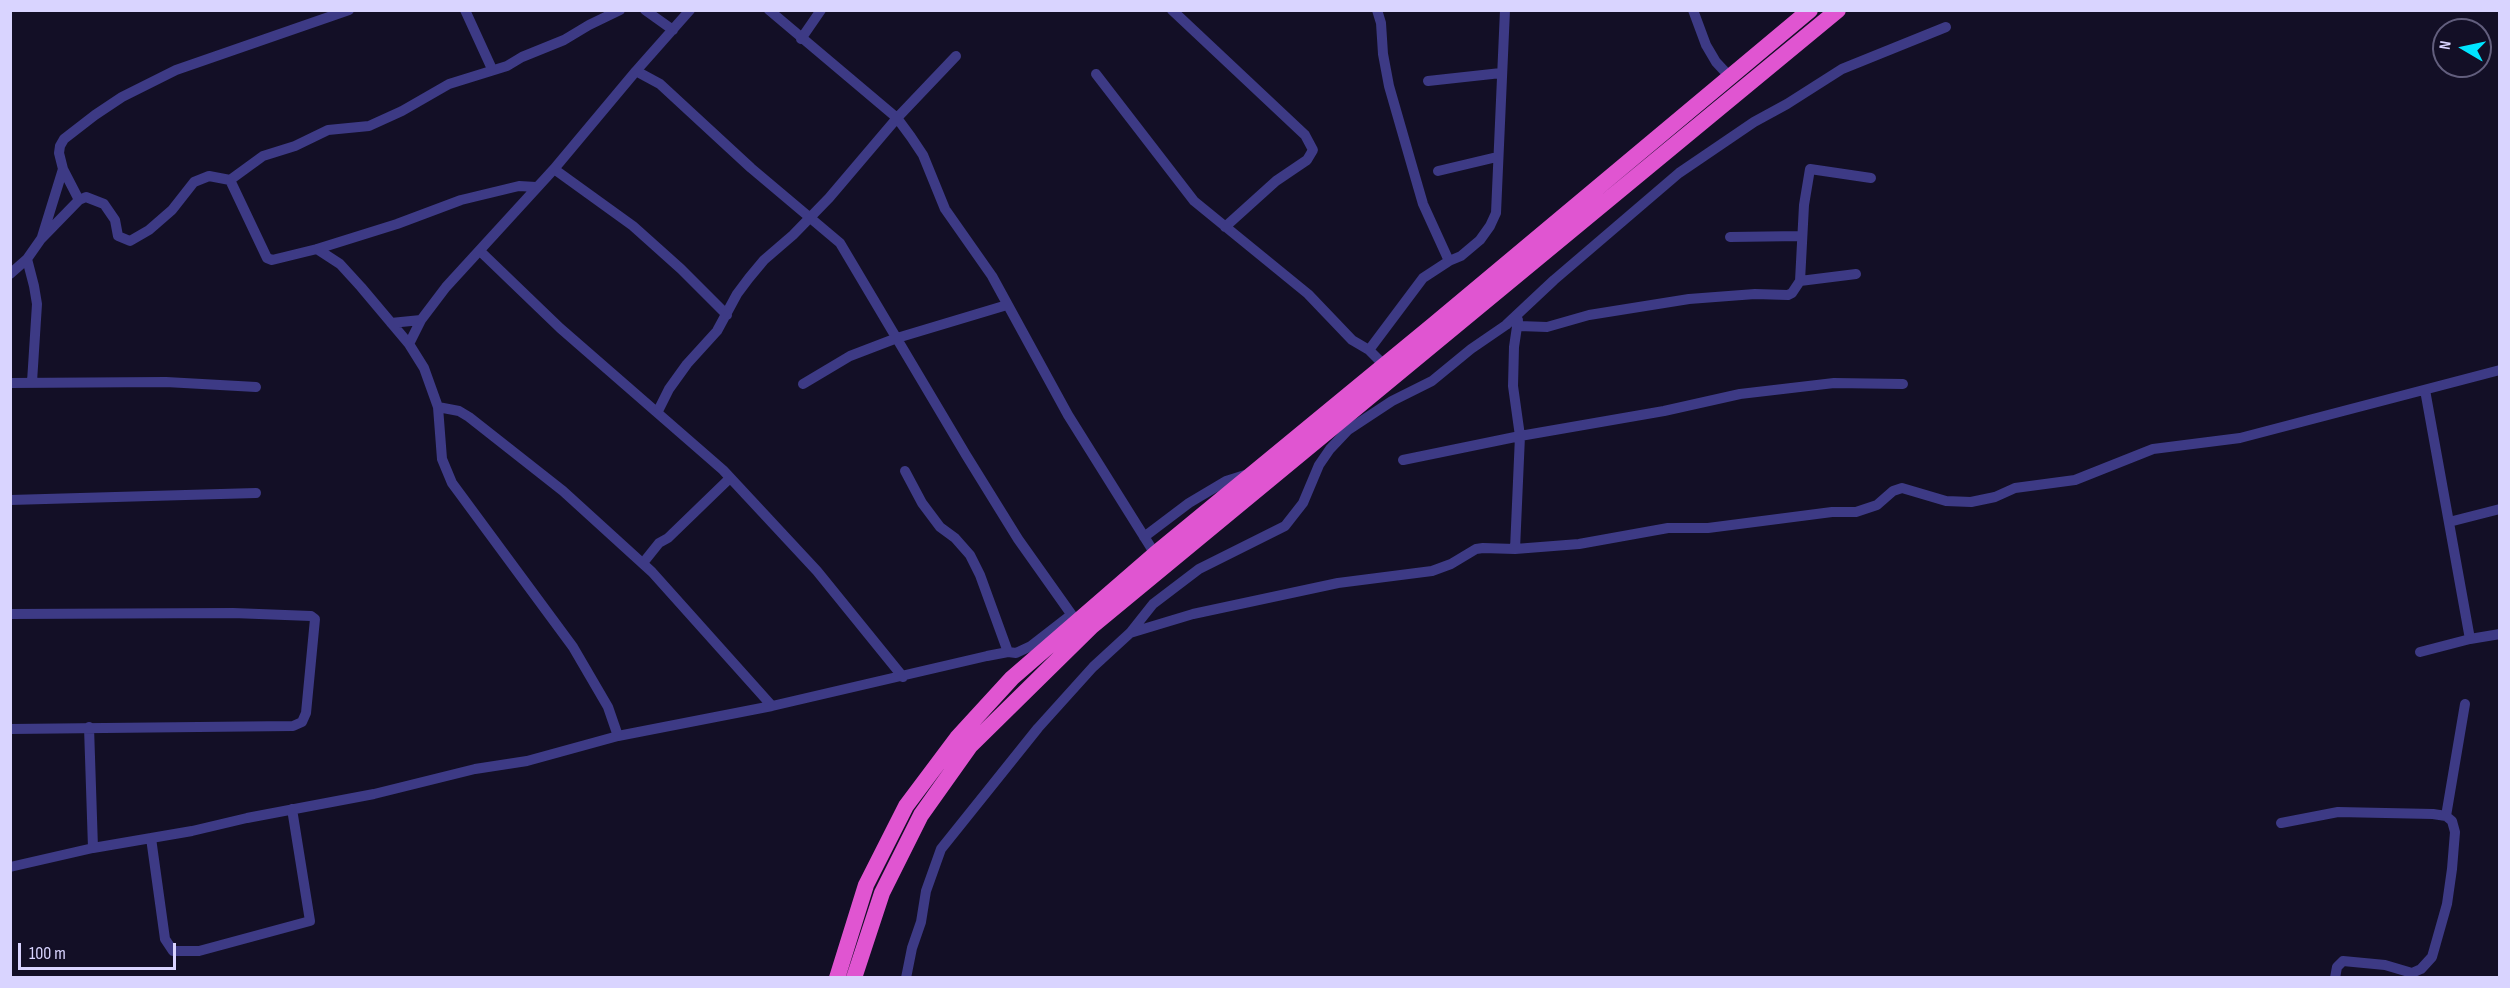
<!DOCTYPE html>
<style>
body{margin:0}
#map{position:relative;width:2510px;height:988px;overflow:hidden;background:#130f26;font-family:"Sofia Sans Condensed",sans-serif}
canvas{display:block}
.frame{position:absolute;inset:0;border:12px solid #d9d4ff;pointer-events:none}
.north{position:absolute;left:2432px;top:18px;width:60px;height:60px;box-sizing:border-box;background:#130f26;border:2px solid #625e7d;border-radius:50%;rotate:279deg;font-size:16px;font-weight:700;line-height:24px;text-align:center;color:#d9d4ff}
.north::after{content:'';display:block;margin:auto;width:21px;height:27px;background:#00e5ff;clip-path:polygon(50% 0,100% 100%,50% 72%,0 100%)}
.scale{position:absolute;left:18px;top:943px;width:158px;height:27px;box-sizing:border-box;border:3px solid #d9d4ff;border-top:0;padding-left:8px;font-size:18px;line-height:21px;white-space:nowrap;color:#d9d4ff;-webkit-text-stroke:4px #130f26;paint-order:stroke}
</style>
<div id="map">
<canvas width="2510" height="988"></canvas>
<div class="frame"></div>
<div class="north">N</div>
<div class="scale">100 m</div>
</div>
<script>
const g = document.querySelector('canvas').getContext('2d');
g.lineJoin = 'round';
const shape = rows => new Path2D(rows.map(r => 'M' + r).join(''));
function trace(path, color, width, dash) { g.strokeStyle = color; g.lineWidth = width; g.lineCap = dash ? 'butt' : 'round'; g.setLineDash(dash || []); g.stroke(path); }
trace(shape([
 [465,10,492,69],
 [645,10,673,30],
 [769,10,897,118,911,137,923,155,945,209,992,276,1068,415,1155,554],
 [1172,10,1305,135,1313,150,1307,160,1276,181,1225,227],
 [1693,10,1706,45,1716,62,1730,77],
 [801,39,821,10],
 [636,71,660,84,751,168,840,243,966,455,1018,539,1074,618],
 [1096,74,1194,201,1308,294,1352,340,1369,350,1384,365],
 [1428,81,1501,73],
 [554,169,633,226,681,269,727,315],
 [1438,171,1497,157],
 [230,180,263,156,295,146,328,130,369,126,402,111,449,84,507,66,522,57,564,40,589,25,620,10],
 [230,180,267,258,272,260,317,249,397,224,461,200,519,186,536,187],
 [79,200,63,169,59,153,60,146,64,139,95,115,122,97,176,70,349,10],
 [42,237,63,169],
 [1730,237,1802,236],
 [317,249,340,264,361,287,409,344,424,368,438,407,442,459,452,483,573,647,608,707,618,736],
 [480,251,560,328,723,470,817,571,903,677],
 [27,259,34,286,37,304,32,382],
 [1449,261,1461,256,1480,240,1490,226,1496,213,1505,10],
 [10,274,27,259,41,239,79,200,86,197,104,204,115,220,118,236,130,241,149,230,172,210,194,182,209,176,230,180],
 [1800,281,1856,274],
 [391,323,421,320],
 [1519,326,1547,327,1589,315,1689,299,1755,294,1788,295,1792,293,1800,281,1804,205,1810,169,1871,178],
 [409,344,421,320,446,287,554,169,636,71,690,10],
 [1369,350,1423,278,1449,261,1423,204,1412,166,1389,86,1383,54,1381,23,1377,10],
 [10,383,166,382,256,387],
 [803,384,850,356,897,338,1007,305],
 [2425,390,2470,639,2500,634],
 [438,407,459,411,469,417,563,491,652,572,772,706],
 [658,411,669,389,687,364,717,331,737,294,749,278,764,260,793,235,829,198,897,118,956,56],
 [1403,460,1520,436,1664,411,1740,394,1834,383,1903,384],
 [905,471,922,503,940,527,955,538,970,555,980,575,1008,652],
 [10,500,256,493],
 [2449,522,2500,509],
 [1144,537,1189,503,1226,481,1245,475],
 [1515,549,1520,436,1513,386,1514,347,1518,320],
 [643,563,659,543,668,538,730,478],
 [10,614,233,613,311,616,315,619,306,713,302,722,293,726,10,729],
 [1130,633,1193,614,1338,583,1432,571,1451,564,1476,549,1483,548,1515,549,1579,544,1668,528,1708,528,1832,512,1856,512,1877,505,1893,491,1902,488,1946,501,1971,502,1995,497,2015,488,2075,480,2153,449,2240,438,2500,370],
 [2420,652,2470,639],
 [89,727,93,848],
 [2446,816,2465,704],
 [2281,823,2338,812,2433,814,2446,816,2452,821,2455,832,2452,869,2447,904,2432,957,2421,969,2412,973,2385,965,2343,961,2337,967,2335,978],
 [151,838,165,939,173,951,199,951,310,921,292,809],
 [10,867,93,848,192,831,247,818,374,794,475,769,527,761,618,736,772,706,987,656,1008,652,1016,653,1031,646,1071,615],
 [906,978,912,948,921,922,926,891,941,849,1038,728,1093,667,1130,633,1153,604,1199,569,1285,526,1303,503,1319,465,1330,449,1348,430,1392,401,1432,381,1471,349,1506,325,1554,280,1679,173,1754,122,1787,104,1842,69,1946,27]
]), '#3d3a85', 10);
trace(shape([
 [837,978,866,885,906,806,957,738,1012,678,1155,554,1432,326,1810,10],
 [854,978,882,893,921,815,970,746,1092,626,1838,10]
]), '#e055d1', 16);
</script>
